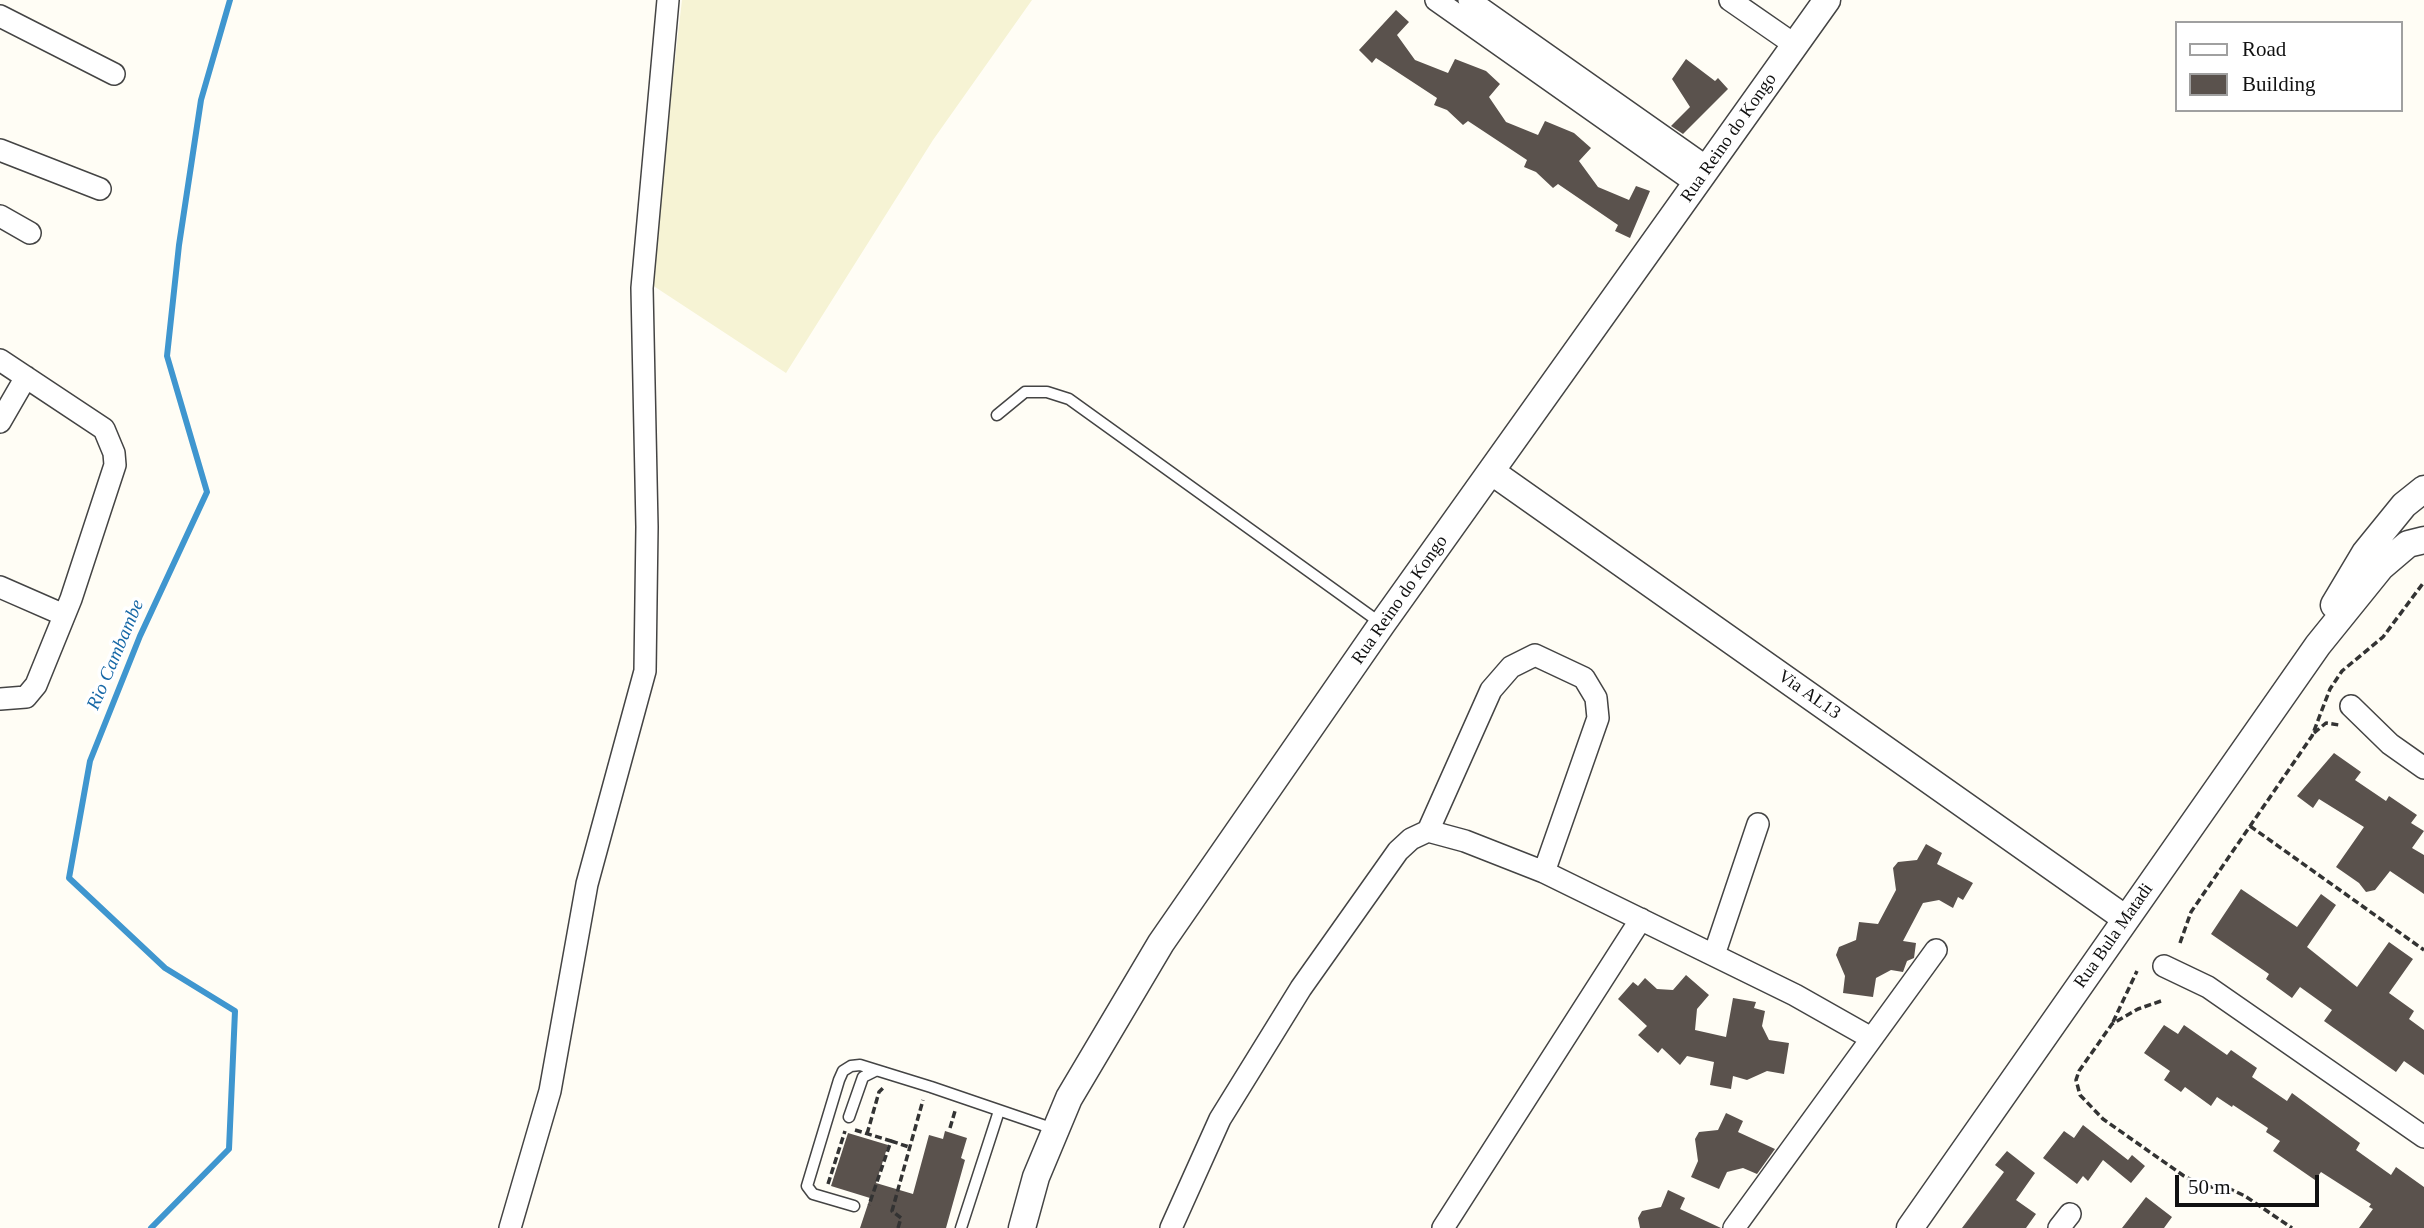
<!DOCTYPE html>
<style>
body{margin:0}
#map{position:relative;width:2424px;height:1228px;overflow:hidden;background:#fffdf5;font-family:"Times New Roman",serif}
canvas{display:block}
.legend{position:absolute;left:2175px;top:21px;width:228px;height:91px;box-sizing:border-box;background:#fff;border:2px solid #a0a0a0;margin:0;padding:9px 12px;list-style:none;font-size:21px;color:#111}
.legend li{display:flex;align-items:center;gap:14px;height:35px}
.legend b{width:35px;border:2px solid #a0a0a0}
.scale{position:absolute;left:2175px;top:1175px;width:144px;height:32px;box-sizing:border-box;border:4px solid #111;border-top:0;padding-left:9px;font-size:21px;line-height:24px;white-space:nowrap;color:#111;-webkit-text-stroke:5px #fff;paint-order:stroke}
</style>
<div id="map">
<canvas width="2424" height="1228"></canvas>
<ul class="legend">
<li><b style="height:9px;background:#fff"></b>Road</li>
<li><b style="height:19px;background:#5a524d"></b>Building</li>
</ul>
<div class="scale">50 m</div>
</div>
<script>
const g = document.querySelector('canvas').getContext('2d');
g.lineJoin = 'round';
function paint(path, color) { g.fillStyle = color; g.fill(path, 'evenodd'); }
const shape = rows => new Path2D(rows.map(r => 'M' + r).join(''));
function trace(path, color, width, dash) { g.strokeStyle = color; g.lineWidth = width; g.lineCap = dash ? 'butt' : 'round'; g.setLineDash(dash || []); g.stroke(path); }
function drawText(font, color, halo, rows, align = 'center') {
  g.font = font + ' "Times New Roman",serif'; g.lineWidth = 7; g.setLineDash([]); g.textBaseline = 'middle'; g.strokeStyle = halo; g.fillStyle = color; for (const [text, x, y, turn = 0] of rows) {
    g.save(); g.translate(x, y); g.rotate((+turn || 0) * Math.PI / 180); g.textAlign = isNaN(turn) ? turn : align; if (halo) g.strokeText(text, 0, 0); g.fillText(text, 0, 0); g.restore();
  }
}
paint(shape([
 [682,0,1032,0,933,140,786,373,649,283]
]), '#f6f3d4');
trace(shape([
 [151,1228,229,1149,235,1011,165,968,69,878,90,761,140,636,207,492,167,356,179,245,201,100,230,0]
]), '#3f96cf', 6);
paint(shape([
 [1396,10,1409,22,1397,35,1415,60,1448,73,1455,59,1486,71,1500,84,1489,97,1506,122,1538,135,1545,121,1574,133,1591,148,1579,161,1598,187,1629,200,1636,186,1650,191,1630,238,1615,231,1618,225,1558,184,1553,188,1536,172,1524,167,1527,160,1468,121,1463,125,1447,110,1434,105,1437,98,1376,58,1372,63,1359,50],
 [1686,59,1715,81,1718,78,1728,89,1683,134,1671,126,1690,107,1672,79],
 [2334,753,2361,772,2355,780,2386,801,2389,796,2417,815,2411,823,2424,831,2412,848,2424,855,2424,894,2390,871,2375,890,2366,892,2359,883,2336,867,2364,827,2319,799,2313,808,2297,796],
 [1926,844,1942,853,1937,864,1973,883,1963,900,1958,897,1953,908,1939,900,1923,903,1903,941,1916,943,1914,958,1907,961,1903,972,1891,970,1876,978,1873,997,1843,993,1845,976,1836,955,1839,947,1856,940,1859,922,1878,924,1896,890,1893,868,1898,862,1917,860],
 [2241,889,2297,927,2321,894,2336,905,2307,947,2357,987,2389,942,2413,959,2389,993,2414,1011,2409,1019,2424,1030,2424,1075,2404,1061,2396,1072,2324,1021,2332,1010,2300,987,2292,998,2266,979,2269,974,2211,934],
 [1686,975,1709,995,1697,1009,1695,1030,1726,1037,1733,998,1756,1002,1754,1008,1765,1011,1762,1026,1769,1040,1789,1043,1784,1074,1767,1071,1747,1080,1733,1076,1731,1089,1710,1085,1714,1062,1687,1056,1680,1065,1662,1048,1658,1053,1638,1035,1647,1026,1618,999,1633,982,1638,986,1645,978,1657,989,1673,990],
 [2164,1025,2178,1034,2184,1025,2227,1055,2231,1050,2257,1068,2252,1077,2287,1101,2292,1093,2360,1143,2356,1150,2391,1175,2396,1167,2424,1187,2424,1228,2359,1228,2373,1209,2369,1207,2371,1204,2321,1172,2315,1180,2273,1151,2280,1141,2266,1132,2268,1128,2233,1105,2232,1107,2217,1097,2211,1106,2185,1087,2181,1092,2164,1080,2170,1071,2144,1053],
 [1726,1113,1743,1121,1738,1132,1775,1149,1757,1174,1743,1168,1727,1172,1719,1189,1691,1177,1698,1161,1695,1139,1699,1132,1718,1130],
 [2083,1125,2128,1160,2132,1155,2145,1166,2131,1183,2103,1160,2088,1181,2083,1176,2077,1184,2043,1158,2064,1131,2074,1138],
 [945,1131,967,1138,961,1158,965,1160,946,1228,860,1228,870,1198,831,1186,848,1133,888,1145,876,1183,913,1194,929,1135,943,1139],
 [2007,1151,2035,1173,2016,1200,2036,1214,2026,1228,1962,1228,2004,1172,1995,1165],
 [1668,1190,1685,1198,1680,1209,1721,1228,1640,1228,1638,1218,1642,1211,1661,1207],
 [2146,1197,2172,1217,2164,1228,2122,1228]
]), '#5a524d');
const service = shape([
 [997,415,1025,392,1047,392,1069,399,1382,624],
 [849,1117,863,1077,875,1071],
 [854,1206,813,1194,807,1186,839,1080,843,1071,851,1066,860,1065,931,1087,1054,1129],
 [961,1228,999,1111]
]);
const minor = shape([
 [1436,0,1697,184],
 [1469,0,1708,168],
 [1730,0,1795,45],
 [0,16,114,74],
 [0,150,100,189],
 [0,216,30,233],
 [0,360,104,429,114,453,115,465,71,599,36,685,26,697,0,699],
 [0,422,26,377],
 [0,587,64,615],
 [2351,706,2390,744,2424,768],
 [1428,831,1491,690,1511,667,1535,655,1584,678,1596,698,1598,718,1544,872],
 [1714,955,1758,824],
 [2164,966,2208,987,2424,1137],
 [510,1228,550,1091,587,884,645,671,647,527,642,288,668,0],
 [1171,1228,1220,1119,1301,988,1398,851,1411,839,1428,831,1465,841,1544,872,1795,995,1871,1038],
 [1443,1228,1641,919],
 [1734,1228,1936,950],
 [2059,1228,2070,1214]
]);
const tertiary = shape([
 [1492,472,2126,919],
 [2334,605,2365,553,2404,505,2424,489],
 [1022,1228,1036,1177,1069,1098,1161,943,1382,624,1827,0],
 [1910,1228,2318,645,2381,567,2408,544,2424,540]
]);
trace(service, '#444', 13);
trace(minor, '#444', 24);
trace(tertiary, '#444', 29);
trace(shape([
 [2314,733,2326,723,2339,725],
 [2250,826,2424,950],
 [2180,943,2191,912,2312,736,2330,689,2342,671,2383,637,2424,582],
 [2161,1001,2138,1009,2112,1024,2079,1071,2076,1080,2080,1095,2103,1119,2184,1176,2203,1186,2230,1189,2245,1196,2292,1228],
 [2113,1022,2137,971],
 [950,1128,955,1111],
 [855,1130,891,1141,869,1205],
 [867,1134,879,1092,883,1088],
 [891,1141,909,1147],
 [828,1184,845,1131],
 [898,1228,901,1218,892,1211,923,1100]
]), '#333', 3.5, [7, 3.5]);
trace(service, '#fff', 10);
trace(minor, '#fff', 21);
trace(tertiary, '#fff', 26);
drawText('18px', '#111', '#fff', [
 ["Rua Reino do Kongo",1729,138,-55],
 ["Rua Reino do Kongo",1400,600,-55],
 ["Via AL13",1809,695,35],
 ["Rua Bula Matadi",2114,936,-55]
]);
drawText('italic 19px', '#1768a6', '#fff', [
 ["Rio Cambambe",116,655,-67]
]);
</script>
